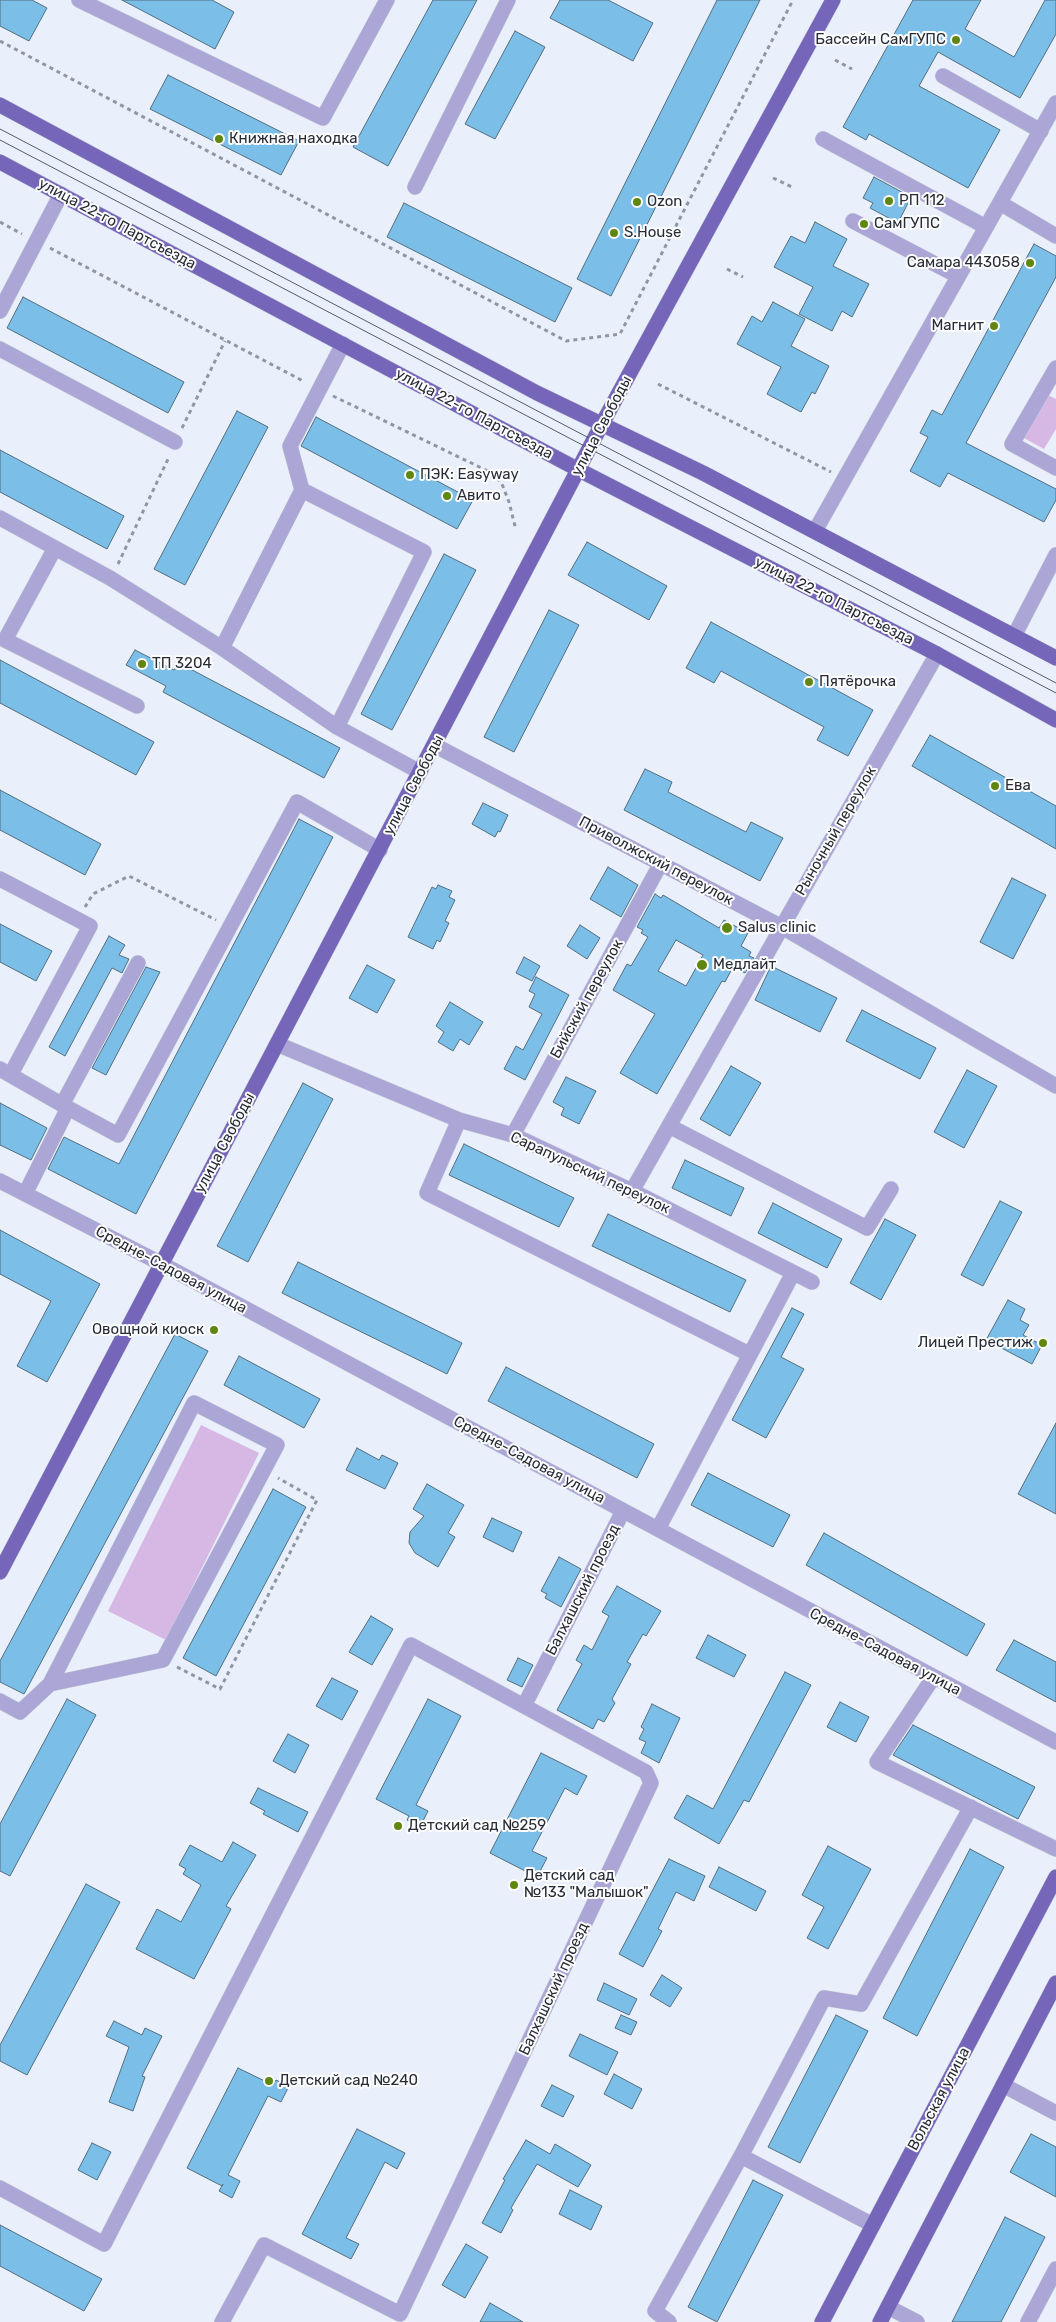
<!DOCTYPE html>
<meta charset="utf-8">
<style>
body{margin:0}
canvas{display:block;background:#e9f0fb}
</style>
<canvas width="1056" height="2322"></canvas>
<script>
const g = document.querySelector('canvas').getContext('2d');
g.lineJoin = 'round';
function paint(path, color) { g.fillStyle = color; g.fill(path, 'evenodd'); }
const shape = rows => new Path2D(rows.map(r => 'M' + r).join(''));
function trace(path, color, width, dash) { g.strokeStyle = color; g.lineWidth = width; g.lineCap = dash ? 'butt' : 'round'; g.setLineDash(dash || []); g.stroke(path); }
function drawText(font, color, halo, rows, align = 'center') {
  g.font = font + ' Rubik,sans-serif'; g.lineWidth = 4; g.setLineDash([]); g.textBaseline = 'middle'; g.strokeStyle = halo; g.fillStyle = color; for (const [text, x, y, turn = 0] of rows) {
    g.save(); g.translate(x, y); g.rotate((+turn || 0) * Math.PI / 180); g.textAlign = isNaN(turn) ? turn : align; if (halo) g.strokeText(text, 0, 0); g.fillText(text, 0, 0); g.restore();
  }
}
paint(shape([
 [1046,394,1056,399,1056,429,1044,449,1022,437],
 [201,1425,259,1453,166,1640,108,1611]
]), '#d7b7e3');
const building = shape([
 [0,0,32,0,47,8,29,41,0,26,0,0],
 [122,0,212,0,234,12,215,49,122,0],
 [433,0,477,0,388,166,353,147,433,0],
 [560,0,608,0,653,23,633,61,550,18,560,0],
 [717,0,760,0,611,296,577,279,717,0],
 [913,0,981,0,965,29,1014,57,1045,0,1056,0,1056,34,1020,98,938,52,919,86,1000,130,968,188,869,134,866,140,843,127,913,0],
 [515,31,545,47,495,139,465,124,515,31],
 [168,75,299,141,281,175,150,109,168,75],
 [874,177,911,197,898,223,870,208,873,203,863,198,874,177],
 [404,203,572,288,555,322,387,237,404,203],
 [815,222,847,239,833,266,869,284,852,317,842,311,832,331,799,314,813,287,774,267,791,236,805,243,815,222],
 [1034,244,1056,256,1056,277,966,443,1056,489,1056,500,1044,522,948,473,940,487,910,471,928,437,920,433,932,410,942,415,1034,244],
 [23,297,184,382,168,413,7,328,23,297],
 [773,302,805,319,791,346,829,366,815,394,812,392,801,412,767,394,781,367,737,344,752,316,762,322,773,302],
 [237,411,268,427,185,585,154,569,237,411],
 [316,417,473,500,457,529,301,446,316,417],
 [0,450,124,516,107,549,0,492,0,450],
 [587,542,667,586,649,620,568,575,587,542],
 [444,554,476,570,392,730,361,714,444,554],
 [549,610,579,625,514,752,484,737,549,610],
 [711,622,873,710,848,756,817,740,824,727,721,671,714,683,686,668,711,622],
 [135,650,174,670,179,663,340,748,324,778,163,692,166,686,126,665,135,650],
 [0,660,154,742,136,775,0,703,0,660],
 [930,735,1056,806,1056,849,912,766,930,735],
 [645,769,672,782,668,792,746,832,751,822,783,838,760,881,624,810,645,769],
 [0,790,101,844,85,875,0,830,0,790],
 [483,803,508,815,500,832,498,831,495,837,472,824,483,803],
 [299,819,333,837,136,1214,48,1169,64,1137,119,1164,299,819],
 [608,867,638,885,621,917,590,899,608,867],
 [1012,878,1046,895,1013,959,980,942,1012,878],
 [438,885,452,891,449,897,455,900,445,921,449,923,440,942,437,940,433,949,408,937,432,887,436,889,438,885],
 [655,894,661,898,663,895,719,928,724,920,748,933,741,946,751,952,749,956,754,958,745,973,733,967,725,982,722,981,657,1094,620,1073,655,1014,613,990,627,964,631,966,648,937,641,933,643,930,637,927,655,894],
 [676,940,703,955,686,986,658,971,676,940],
 [0,924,52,951,36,981,0,962,0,924],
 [580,925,600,938,587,959,567,946,580,925],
 [109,936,125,945,119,955,129,959,122,973,112,968,65,1056,49,1047,109,936],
 [524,957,540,966,532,981,516,973,524,957],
 [367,965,395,980,377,1013,349,998,367,965],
 [771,966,837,998,820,1032,755,1000,771,966],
 [146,967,160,972,106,1075,92,1068,146,967],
 [536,977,569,995,525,1080,504,1069,516,1046,523,1050,542,1014,529,1007,535,994,529,991,536,977],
 [450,1002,483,1022,469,1045,460,1039,453,1051,438,1042,444,1032,436,1026,450,1002],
 [862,1010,936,1048,920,1079,846,1041,862,1010],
 [731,1066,761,1083,730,1136,700,1119,731,1066],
 [967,1070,997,1086,964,1148,934,1132,967,1070],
 [566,1077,596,1091,579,1124,561,1115,564,1108,553,1102,566,1077],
 [303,1083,333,1099,248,1262,217,1246,303,1083],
 [0,1103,47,1128,31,1160,0,1145,0,1103],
 [464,1144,574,1198,559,1227,449,1175,464,1144],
 [685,1160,744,1188,731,1216,672,1188,685,1160],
 [1000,1201,1022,1212,983,1286,961,1275,1000,1201],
 [773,1203,842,1239,827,1268,758,1233,773,1203],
 [608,1214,746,1280,730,1312,592,1246,608,1214],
 [885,1219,916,1235,881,1300,850,1283,885,1219],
 [0,1230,100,1284,47,1382,17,1366,51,1301,0,1274,0,1230],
 [298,1262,462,1343,447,1374,282,1293,298,1262],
 [1008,1300,1025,1309,1020,1320,1029,1325,1023,1335,1042,1345,1032,1364,986,1340,1008,1300],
 [792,1308,804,1314,781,1357,804,1369,766,1438,732,1420,792,1308],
 [175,1334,208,1351,24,1694,0,1682,0,1661,175,1334],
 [239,1356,320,1399,304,1428,224,1385,239,1356],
 [506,1367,654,1444,637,1478,488,1401,506,1367],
 [1056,1423,1056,1514,1018,1494,1056,1423],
 [357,1448,379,1460,382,1455,398,1463,385,1489,346,1470,357,1448],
 [708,1473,790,1515,773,1547,691,1505,708,1473],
 [427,1484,464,1505,448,1533,455,1537,438,1567,415,1553,409,1543,410,1532,424,1516,413,1509,427,1484],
 [273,1489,306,1507,216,1676,183,1658,273,1489],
 [492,1518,522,1532,513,1552,483,1537,492,1518],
 [824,1533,985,1624,967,1656,806,1565,824,1533],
 [559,1557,581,1569,561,1607,545,1598,547,1594,541,1591,559,1557],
 [617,1586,661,1611,646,1636,643,1634,627,1662,631,1664,612,1699,615,1703,604,1722,598,1719,593,1729,557,1710,582,1664,576,1660,584,1645,592,1650,609,1616,602,1612,617,1586],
 [371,1616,393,1629,372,1665,349,1652,371,1616],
 [708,1635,746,1655,734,1677,696,1658,708,1635],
 [1014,1640,1056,1662,1056,1702,996,1670,1014,1640],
 [518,1658,533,1665,522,1687,507,1680,518,1658],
 [785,1672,811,1685,749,1802,744,1800,719,1844,674,1818,687,1795,713,1809,785,1672],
 [332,1678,358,1691,342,1720,316,1706,332,1678],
 [67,1699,96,1715,10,1876,0,1871,0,1824,67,1699],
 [428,1699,461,1716,416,1805,428,1811,420,1827,407,1820,409,1816,376,1799,428,1699],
 [840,1702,869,1717,856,1742,827,1727,840,1702],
 [652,1704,680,1718,659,1763,641,1753,646,1742,639,1739,644,1729,641,1727,652,1704],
 [913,1725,1035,1787,1018,1819,893,1755,913,1725],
 [288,1734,309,1745,295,1773,273,1761,288,1734],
 [541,1753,587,1776,577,1795,565,1788,532,1851,547,1858,537,1877,490,1853,541,1753],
 [258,1788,308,1812,298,1832,263,1814,265,1811,250,1803,258,1788],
 [233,1842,256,1855,226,1906,231,1909,194,1979,136,1949,157,1909,181,1922,201,1885,183,1874,186,1869,179,1865,190,1845,222,1862,233,1842],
 [828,1846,871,1869,828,1949,807,1938,824,1907,802,1895,828,1846],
 [970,1849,1004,1867,917,2036,883,2018,970,1849],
 [669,1859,705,1876,694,1901,676,1892,658,1929,662,1931,643,1967,619,1954,669,1859],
 [719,1867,766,1891,756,1911,709,1887,719,1867],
 [86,1884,120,1902,27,2075,0,2061,0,2045,86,1884],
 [662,1975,682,1988,670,2007,650,1995,662,1975],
 [604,1983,637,1999,629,2015,597,2000,604,1983],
 [621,2015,637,2022,631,2035,615,2028,621,2015],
 [836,2015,868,2031,800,2163,768,2147,836,2015],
 [114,2021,142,2035,145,2028,162,2036,142,2076,145,2077,133,2111,109,2102,129,2047,106,2036,114,2021],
 [580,2034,618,2052,607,2075,569,2056,580,2034],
 [238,2068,273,2085,276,2080,289,2086,281,2102,268,2096,228,2175,240,2181,232,2198,219,2191,223,2184,222,2186,187,2168,238,2068],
 [614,2074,642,2089,632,2109,604,2094,614,2074],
 [552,2085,574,2096,563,2117,541,2106,552,2085],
 [357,2129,405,2153,397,2169,385,2162,346,2238,359,2244,351,2259,302,2234,357,2129],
 [1031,2134,1056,2147,1056,2197,1010,2172,1031,2134],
 [526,2140,550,2154,555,2144,591,2165,578,2187,537,2164,511,2208,513,2210,501,2233,482,2223,505,2180,503,2179,526,2140],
 [92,2143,111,2152,97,2180,78,2170,92,2143],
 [753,2180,783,2195,717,2322,688,2307,753,2180],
 [570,2190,602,2206,591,2230,559,2214,570,2190],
 [1005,2217,1045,2237,1001,2322,952,2322,1005,2217],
 [0,2225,102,2279,84,2311,0,2266,0,2225],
 [466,2244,488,2257,465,2298,442,2285,466,2244],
 [490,2303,523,2322,480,2322,490,2303]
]);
paint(building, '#7bbee7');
trace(building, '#536f80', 1);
const minor = shape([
 [79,0,323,118,387,0],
 [943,76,1041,131],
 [823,139,986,227],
 [415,187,508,0],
 [1000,203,1056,236],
 [853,221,958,276],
 [0,311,61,194],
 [0,349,175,442],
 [1056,368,1012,444,1056,468],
 [302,490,424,552,337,727],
 [0,518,110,578,222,648,337,727,420,772],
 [815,531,1056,103],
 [55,548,5,640,137,706],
 [1014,636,1056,555],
 [222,648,302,490,290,446,343,344],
 [434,745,782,927,1056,1086],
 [0,879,90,926,11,1074],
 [277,1044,459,1120,513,1135,632,1191,812,1282],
 [0,1069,68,1108],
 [62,1105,138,963],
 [459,1120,427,1193,749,1354],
 [669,1126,867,1228,891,1189],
 [513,1135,661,863],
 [0,1181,162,1264,1056,1742],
 [632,1191,937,654],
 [25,1194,68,1108,118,1135,297,802,380,850],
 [658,1529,793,1273],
 [933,1678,877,1762,1056,1849],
 [0,1701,20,1712,50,1684,163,1660,277,1445,194,1403,50,1684],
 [1003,2085,1056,2113],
 [0,2188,104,2244,411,1645,524,1706],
 [873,2225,741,2156,824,1998,861,2004,971,1807],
 [888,2307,917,2322],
 [222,2322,264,2245,400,2314,651,1783,646,1772,524,1706,623,1511],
 [669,2322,655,2311,741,2156],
 [1028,2322,1056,2269]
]);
const major = shape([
 [0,105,537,393,703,473,1056,658],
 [0,162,579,470,937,654,1056,720],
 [0,1572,602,424,833,0],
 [822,2322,1056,1877],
 [880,2322,1056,1983]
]);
trace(minor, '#c6cdd8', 16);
trace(major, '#c6cdd8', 16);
trace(shape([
 [0,41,566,341,620,334,793,0],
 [835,60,852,69],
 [773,178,792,187],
 [0,222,22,234],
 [50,248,305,382],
 [727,269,743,277],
 [658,384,831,472],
 [333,396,494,474,502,484,509,502,516,530],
 [182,428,225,341],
 [118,564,169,457],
 [85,907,93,894,129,876,216,920],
 [177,1667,220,1689,317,1500,278,1478]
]), '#9197a2', 3, [4, 4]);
trace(minor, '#aba6d5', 15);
trace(major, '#7566ba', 15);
trace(shape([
 [0,129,1056,683],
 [0,140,1056,693]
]), '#565b66', 1);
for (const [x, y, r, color] of [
 [956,40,5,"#5f8710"],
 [219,139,5,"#5f8710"],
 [889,201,5,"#5f8710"],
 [637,202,5,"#5f8710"],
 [864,224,5,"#5f8710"],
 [614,233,5,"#5f8710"],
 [1030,263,5,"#5f8710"],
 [994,326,5,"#5f8710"],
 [410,475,5,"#5f8710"],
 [447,496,5,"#5f8710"],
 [142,664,5,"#5f8710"],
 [809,682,5,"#5f8710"],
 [995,786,5,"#5f8710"],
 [727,928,6,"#5f8710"],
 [702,965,6,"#5f8710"],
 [214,1330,5,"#5f8710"],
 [1043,1343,5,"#5f8710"],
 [398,1826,5,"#5f8710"],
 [514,1885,5,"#5f8710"],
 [269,2081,5,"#5f8710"]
]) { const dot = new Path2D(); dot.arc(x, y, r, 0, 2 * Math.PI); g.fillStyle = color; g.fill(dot); trace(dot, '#fdfdfd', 2); }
drawText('15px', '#272c37', '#fdfdfd', [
 ["Бассейн СамГУПС",946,40,"right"],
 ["Книжная находка",229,139],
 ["РП 112",899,201],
 ["Ozon",647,202],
 ["СамГУПС",874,224],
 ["S.House",624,233],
 ["Самара 443058",1020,263,"right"],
 ["Магнит",984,326,"right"],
 ["ПЭК: Easyway",420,475],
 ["Авито",457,496],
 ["ТП 3204",152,664],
 ["Пятёрочка",819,682],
 ["Ева",1005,786],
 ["Salus clinic",738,928],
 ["Медлайт",713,965],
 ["Овощной киоск",204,1330,"right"],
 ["Лицей Престиж",1033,1343,"right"],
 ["Детский сад №259",408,1826],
 ["Детский сад",524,1876],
 ["№133 \"Малышок\"",524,1893],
 ["Детский сад №240",279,2081]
], 'left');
drawText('15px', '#272c37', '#fdfdfd', [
 ["улица 22-го Партсъезда",117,224,28],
 ["улица 22-го Партсъезда",474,414,28],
 ["улица Свободы",602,426,-62],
 ["улица 22-го Партсъезда",834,601,27],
 ["улица Свободы",414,785,-62],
 ["Рыночный переулок",836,831,-60],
 ["Приволжский переулок",656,861,28],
 ["Бийский переулок",587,999,-61],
 ["улица Свободы",225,1143,-62],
 ["Сарапульский переулок",590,1173,25],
 ["Средне-Садовая улица",171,1270,28],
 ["Средне-Садовая улица",529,1460,28],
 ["Балхашский проезд",583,1590,-63],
 ["Средне-Садовая улица",885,1652,28],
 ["Балхашский проезд",554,1989,-65],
 ["Вольская улица",939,2099,-62]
]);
</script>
